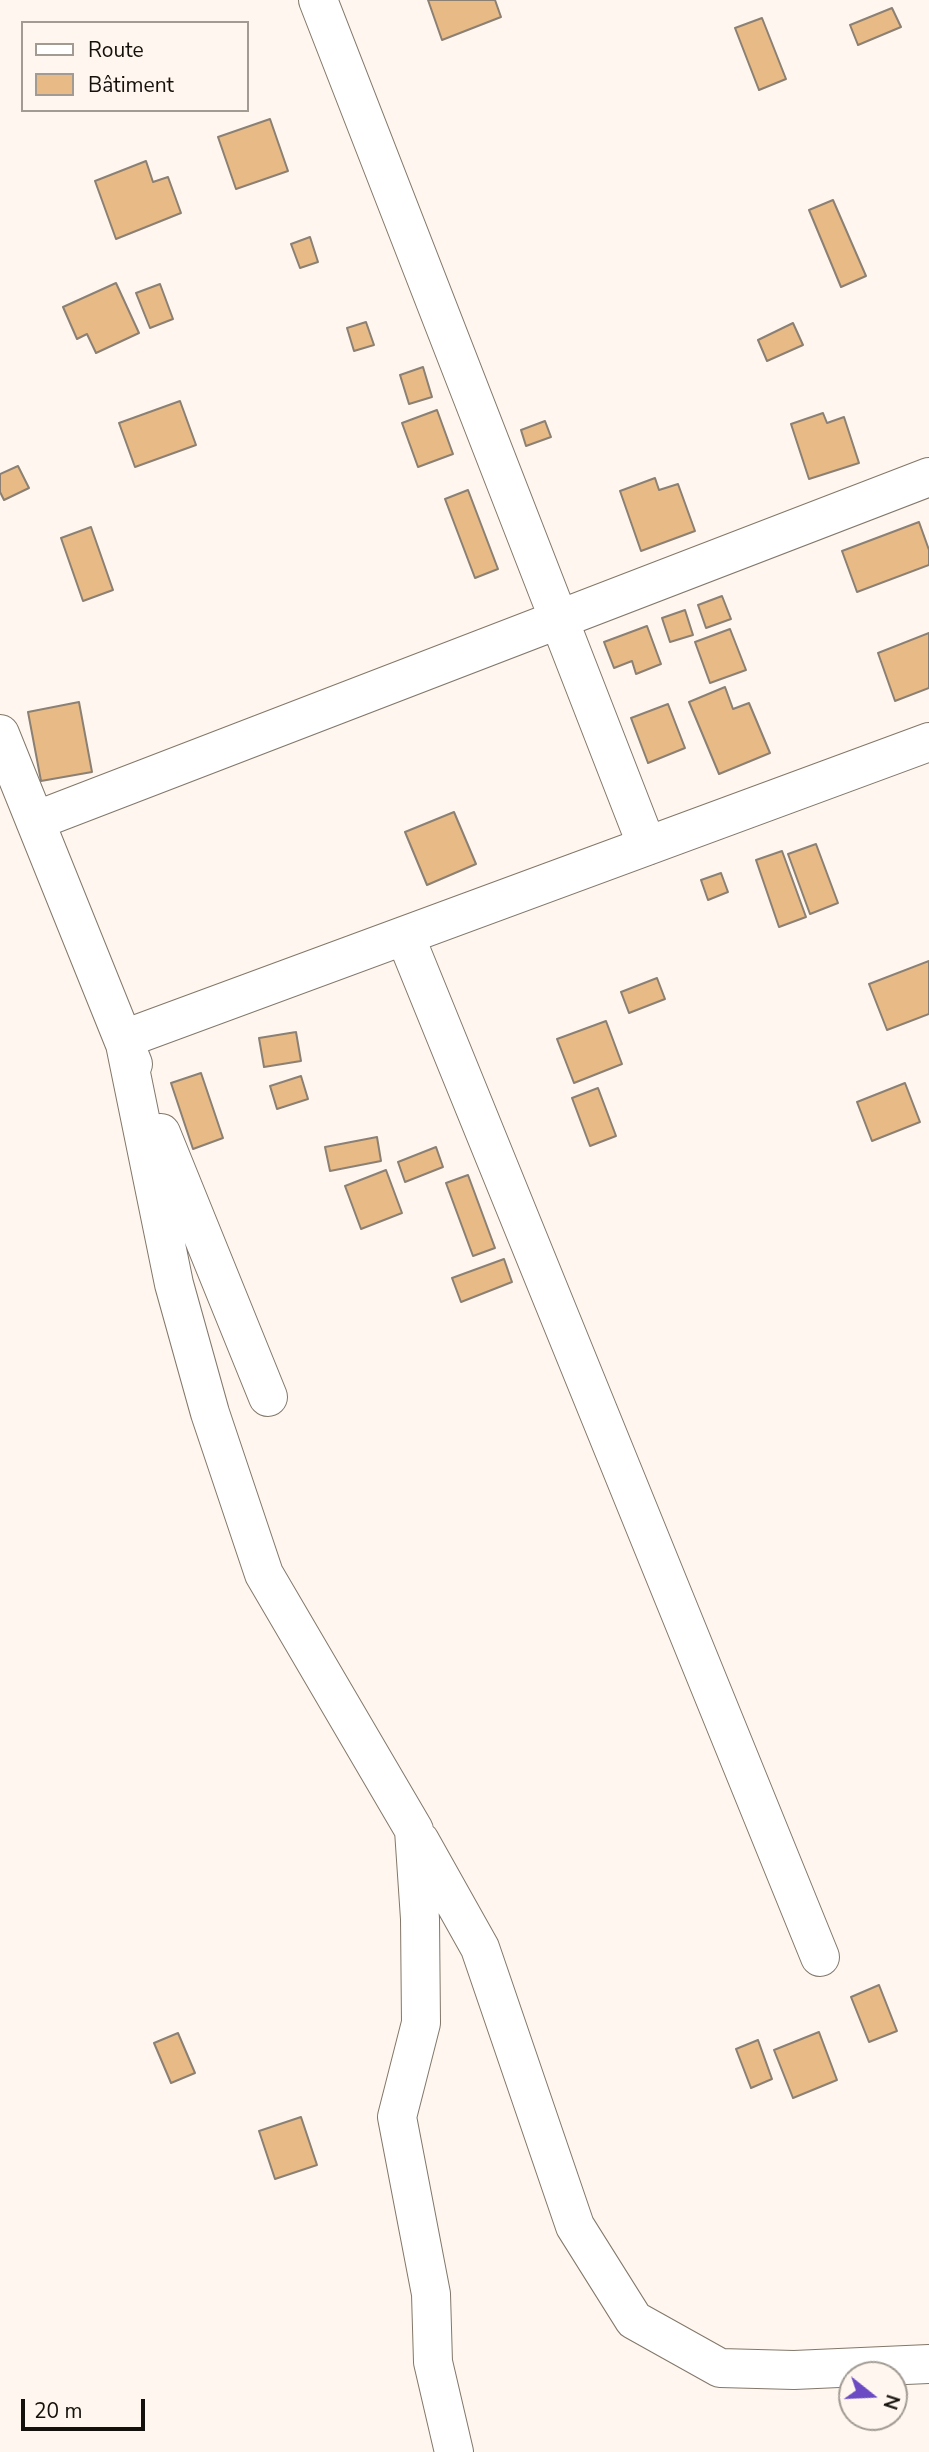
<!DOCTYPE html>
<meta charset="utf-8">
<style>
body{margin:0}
#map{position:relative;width:929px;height:2452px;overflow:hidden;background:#fff7ef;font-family:"Nunito Sans",sans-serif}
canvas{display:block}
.legend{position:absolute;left:21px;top:21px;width:228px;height:91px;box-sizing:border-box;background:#fff7ef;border:2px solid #a19b94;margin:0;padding:9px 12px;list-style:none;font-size:21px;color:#14100b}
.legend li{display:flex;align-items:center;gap:14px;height:35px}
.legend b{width:35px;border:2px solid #a19b94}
.north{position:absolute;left:838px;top:2361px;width:70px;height:70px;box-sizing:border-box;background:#fff7ef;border:2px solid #a19b94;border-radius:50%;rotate:108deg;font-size:19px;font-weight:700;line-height:28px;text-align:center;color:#14100b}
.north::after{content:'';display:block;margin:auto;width:24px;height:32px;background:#6c4ac3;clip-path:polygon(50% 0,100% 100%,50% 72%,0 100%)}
.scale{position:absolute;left:21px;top:2399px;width:124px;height:32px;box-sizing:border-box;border:4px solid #14100b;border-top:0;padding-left:9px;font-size:21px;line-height:24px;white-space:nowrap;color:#14100b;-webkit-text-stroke:5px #fff7ef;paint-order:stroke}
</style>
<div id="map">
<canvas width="929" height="2452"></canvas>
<ul class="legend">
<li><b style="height:9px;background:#fff"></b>Route</li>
<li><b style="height:19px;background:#e8ba86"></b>Bâtiment</li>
</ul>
<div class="north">N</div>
<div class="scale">20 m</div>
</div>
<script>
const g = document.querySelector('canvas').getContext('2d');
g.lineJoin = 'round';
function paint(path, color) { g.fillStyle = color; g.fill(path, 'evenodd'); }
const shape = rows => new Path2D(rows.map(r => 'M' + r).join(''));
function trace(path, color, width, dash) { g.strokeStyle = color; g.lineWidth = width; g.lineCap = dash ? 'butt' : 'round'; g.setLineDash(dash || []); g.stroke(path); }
const building = shape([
 [428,0,495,0,501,17,442,40,428,0],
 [892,8,901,27,858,45,850,25,892,8],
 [762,18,786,79,759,90,735,28,762,18],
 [270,119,288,171,236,189,218,137,270,119],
 [146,161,153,182,168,177,181,213,116,239,95,181,146,161],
 [833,200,866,276,841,287,809,210,833,200],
 [310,237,318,262,300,268,291,244,310,237],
 [116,283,139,333,96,353,87,334,77,339,63,307,116,283],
 [160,284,173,319,150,328,136,293,160,284],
 [366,322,374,345,354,351,347,328,366,322],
 [793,323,803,345,767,361,758,340,793,323],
 [423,367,432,397,409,404,400,375,423,367],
 [180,401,196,445,135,467,119,423,180,401],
 [437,410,453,454,418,467,402,423,437,410],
 [823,413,827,423,844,417,859,463,809,479,791,424,823,413],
 [545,421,551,437,526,446,521,430,545,421],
 [18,466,29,488,4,500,0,492,0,474,18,466],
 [655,478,659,490,678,484,695,531,641,551,620,491,655,478],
 [468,490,498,569,475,578,445,499,468,490],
 [919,522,929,550,929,565,857,592,842,551,919,522],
 [91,527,113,590,83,601,61,538,91,527],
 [722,596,731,619,706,628,698,605,722,596],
 [685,610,693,635,670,642,662,618,685,610],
 [647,626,661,664,636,674,632,661,614,668,604,642,647,626],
 [730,629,746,670,710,683,695,642,730,629],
 [929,633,929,688,895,701,878,653,929,633],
 [725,687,733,709,749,703,770,753,719,774,689,702,725,687],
 [79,702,92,772,41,781,28,712,79,702],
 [668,704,685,748,648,763,631,718,668,704],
 [454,812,476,864,427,885,405,832,454,812],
 [816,844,838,903,810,914,788,854,816,844],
 [782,851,806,917,779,927,756,860,782,851],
 [721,873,728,892,708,900,701,880,721,873],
 [929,961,929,1014,887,1030,869,984,929,961],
 [657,978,665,999,629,1013,621,992,657,978],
 [606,1021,622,1064,574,1083,557,1039,606,1021],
 [296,1032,301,1061,264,1067,259,1038,296,1032],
 [201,1073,223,1138,193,1149,171,1083,201,1073],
 [301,1076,308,1099,277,1109,270,1086,301,1076],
 [905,1083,920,1122,872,1141,857,1102,905,1083],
 [598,1088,616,1136,590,1146,572,1098,598,1088],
 [377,1137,381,1161,330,1171,325,1147,377,1137],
 [436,1147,443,1167,405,1182,398,1162,436,1147],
 [386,1170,402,1213,361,1229,345,1186,386,1170],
 [468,1175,495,1248,473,1256,446,1183,468,1175],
 [504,1259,512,1282,461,1302,452,1278,504,1259],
 [879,1985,897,2031,869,2042,851,1997,879,1985],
 [819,2032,837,2080,793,2098,774,2050,819,2032],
 [178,2033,195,2073,171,2083,154,2043,178,2033],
 [758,2040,772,2079,751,2088,736,2049,758,2040],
 [301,2117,317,2165,275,2179,259,2131,301,2117]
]);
paint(building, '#e8ba86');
trace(building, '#8b8073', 2);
const street = shape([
 [318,0,647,846],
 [0,734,133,1064],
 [35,821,929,477],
 [405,936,820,1957],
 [161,1133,268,1397],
 [420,1841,480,1948,575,2226,634,2320,720,2368,794,2370,929,2364],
 [454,2452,433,2362,431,2294,397,2117,421,2023,420,1919,414,1830,264,1574,210,1413,174,1284,124,1039,929,742]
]);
trace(street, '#82776a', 40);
trace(street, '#fff', 38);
</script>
